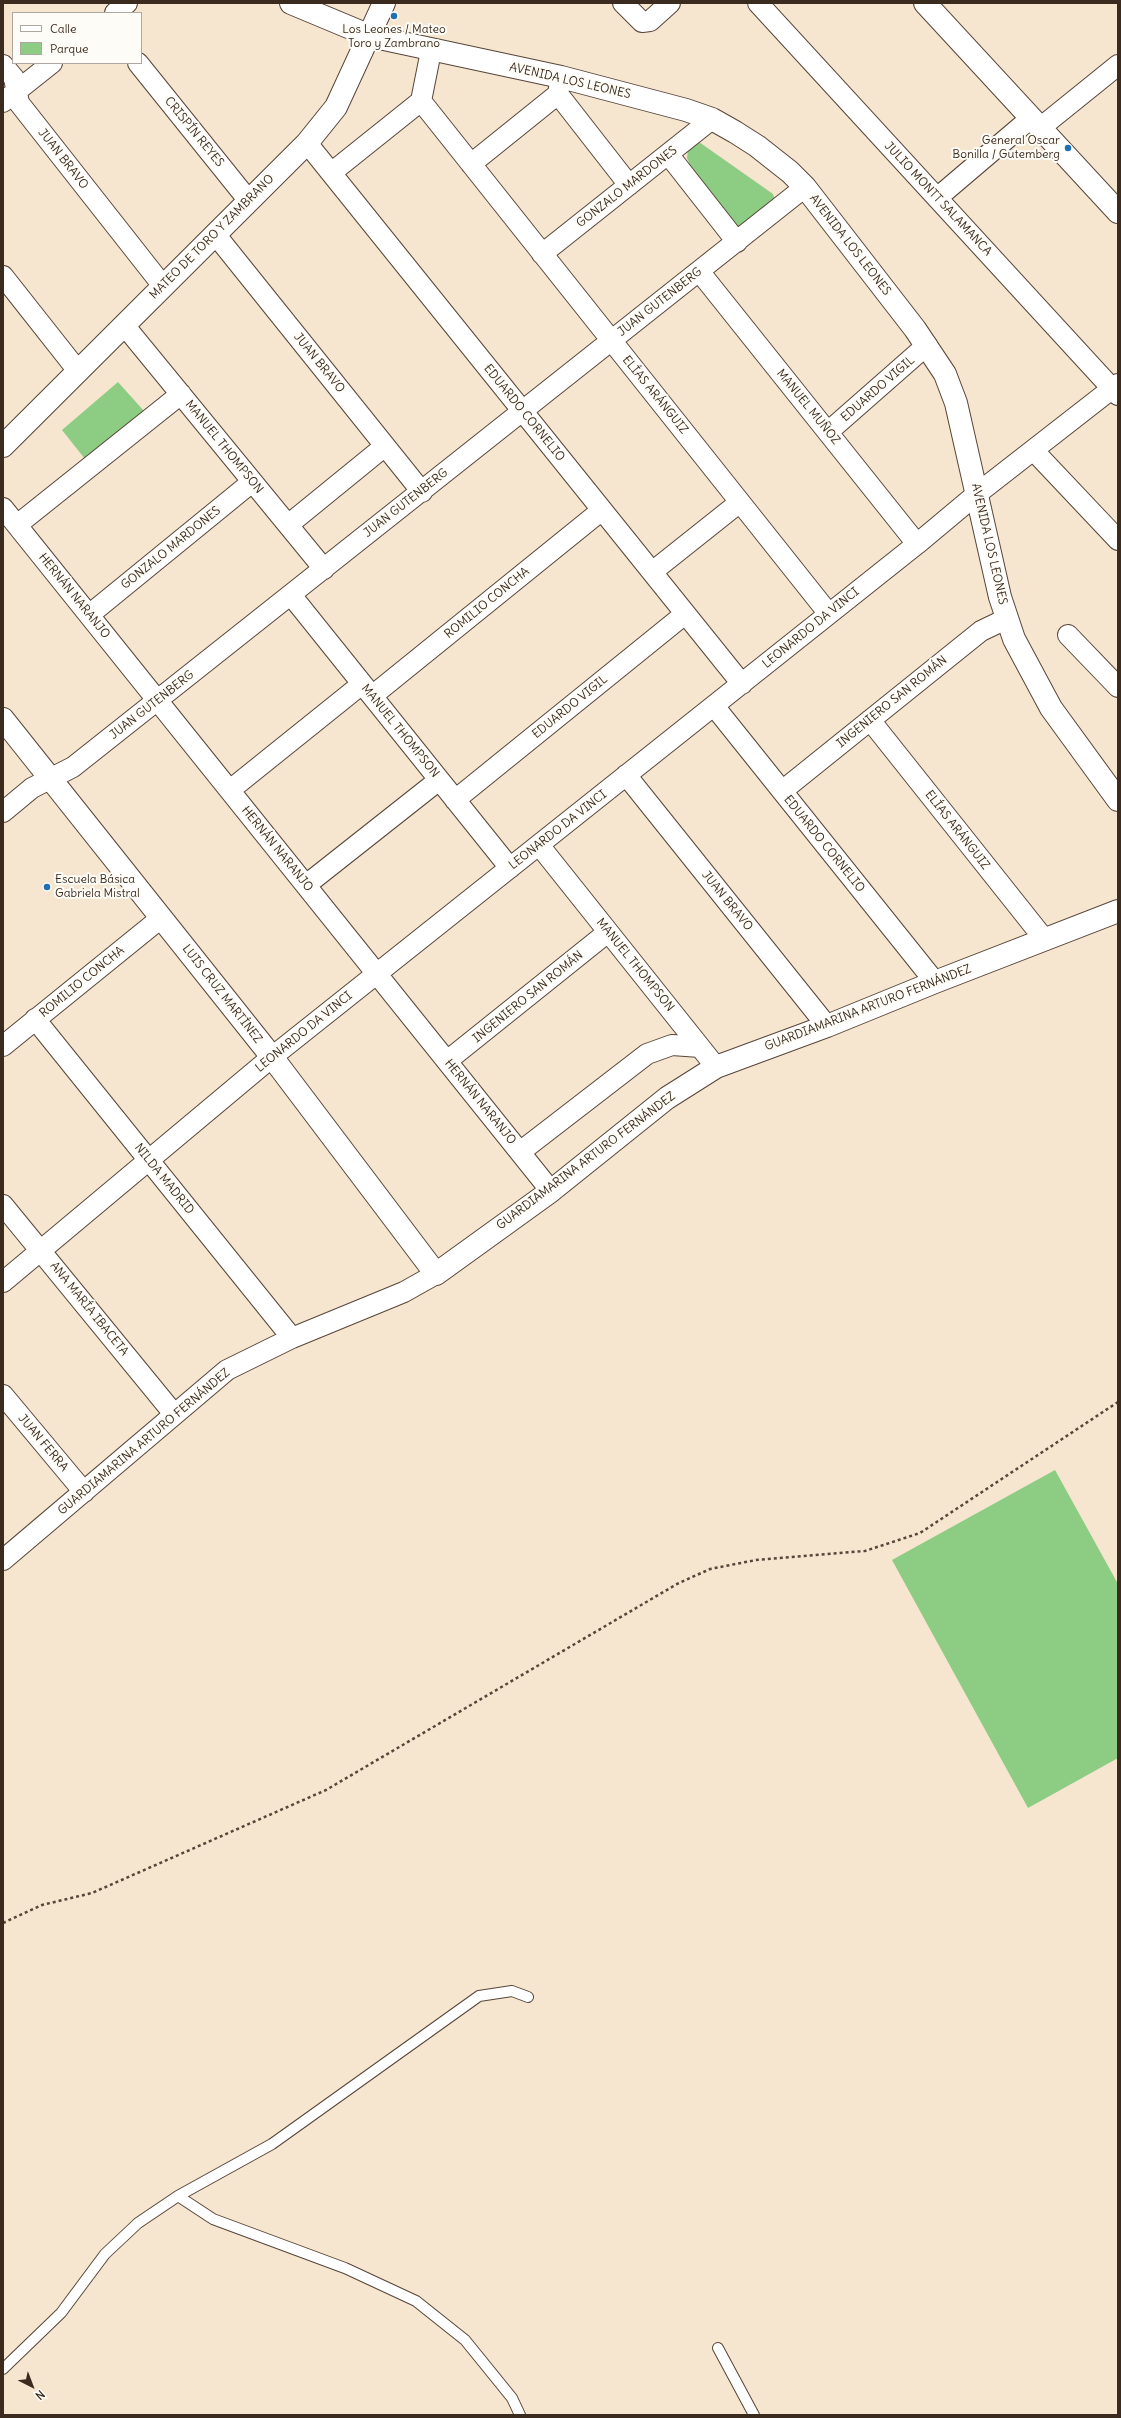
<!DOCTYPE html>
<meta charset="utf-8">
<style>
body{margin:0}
#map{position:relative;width:1121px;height:2418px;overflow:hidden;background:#f6e5cf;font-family:Delius,sans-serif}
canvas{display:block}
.frame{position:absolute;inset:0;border:4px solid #3b2a1e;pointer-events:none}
.legend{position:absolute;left:12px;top:12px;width:130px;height:52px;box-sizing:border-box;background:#fdfcf7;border:1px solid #afa8a0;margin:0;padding:5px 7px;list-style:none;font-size:12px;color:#3b2a1e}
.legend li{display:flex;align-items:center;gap:8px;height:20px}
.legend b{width:20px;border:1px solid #afa8a0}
.north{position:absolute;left:12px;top:2366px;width:40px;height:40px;-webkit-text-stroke:3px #fdfcf7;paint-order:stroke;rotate:138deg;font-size:11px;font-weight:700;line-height:16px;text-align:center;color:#3b2a1e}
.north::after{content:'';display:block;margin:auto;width:14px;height:18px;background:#3b2a1e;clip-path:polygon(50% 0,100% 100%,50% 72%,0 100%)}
</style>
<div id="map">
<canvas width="1121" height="2418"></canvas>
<div class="frame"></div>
<ul class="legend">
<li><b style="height:5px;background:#fff"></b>Calle</li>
<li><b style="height:11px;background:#8ccc83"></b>Parque</li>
</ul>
<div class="north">N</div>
</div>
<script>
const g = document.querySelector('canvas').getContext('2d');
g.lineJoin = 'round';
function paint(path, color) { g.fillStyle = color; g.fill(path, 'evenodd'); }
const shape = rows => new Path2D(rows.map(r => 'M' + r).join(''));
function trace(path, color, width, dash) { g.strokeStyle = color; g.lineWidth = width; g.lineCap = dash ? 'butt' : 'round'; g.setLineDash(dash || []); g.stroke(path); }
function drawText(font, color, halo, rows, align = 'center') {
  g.font = font + ' Delius,sans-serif'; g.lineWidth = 4; g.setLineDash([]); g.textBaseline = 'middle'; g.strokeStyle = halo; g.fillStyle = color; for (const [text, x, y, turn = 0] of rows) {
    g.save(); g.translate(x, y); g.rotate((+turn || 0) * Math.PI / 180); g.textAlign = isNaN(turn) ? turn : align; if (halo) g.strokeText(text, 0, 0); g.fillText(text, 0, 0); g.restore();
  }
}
paint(shape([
 [699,142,773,194,776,203,738,232,690,165,687,158,688,150],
 [118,382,144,411,85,459,62,430],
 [1055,1470,1118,1584,1118,1758,1028,1808,892,1560]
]), '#8ccc83');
const service = shape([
 [178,2196,213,2219,345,2268,416,2301,465,2340,512,2398,520,2415],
 [718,2348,754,2415],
 [3,2369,61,2313,105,2254,138,2223,178,2196,272,2144,479,1996,512,1991,528,1997]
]);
const minor = shape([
 [623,3,642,22,650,21,670,3],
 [758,3,1118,395],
 [115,13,127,3],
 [138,63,249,201],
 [3,65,14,78,19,103,163,286],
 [558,94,629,185],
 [421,101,829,614],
 [3,102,52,63],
 [1040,128,1118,65],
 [307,143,742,684],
 [668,154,737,242],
 [471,164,558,94,561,77],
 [331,173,421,101,431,51],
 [937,198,1031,118],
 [215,234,422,492],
 [542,254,712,119],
 [699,271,917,544],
 [3,276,78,371],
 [124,325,324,569],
 [828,432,927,345],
 [1034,451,1118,540],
 [3,508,551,1191],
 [17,525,181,394],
 [288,525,385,446],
 [652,572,740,502],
 [291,595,510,868],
 [89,615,252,482],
 [1068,635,1118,687],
 [372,696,602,510],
 [714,706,935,982],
 [870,720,1045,940],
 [626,775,827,1026],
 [230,790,362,684],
 [782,791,981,631,1006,619],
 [455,800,685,614],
 [3,812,32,788,73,767,805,187],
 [539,845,716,1067],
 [306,885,439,780],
 [35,1019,292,1338],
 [3,1046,161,918],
 [447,1061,608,932],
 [520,1152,647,1054,672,1045,700,1047],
 [3,1205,174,1414],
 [3,1282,272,1057,917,544,978,493,1118,384],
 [3,1395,84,1492],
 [3,1560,227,1370,292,1338,404,1292,436,1274]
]);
const tertiary = shape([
 [925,3,1118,212],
 [3,446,307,143,336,107,384,3],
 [3,719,272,1057,436,1274,551,1191,667,1098,716,1067,827,1026,935,982,1118,911]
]);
const secondary = shape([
 [291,3,370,36,561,77,686,110,712,119,735,132,757,146,790,172,805,187,915,329,945,374,956,403,1000,597,1014,639,1051,708,1118,800]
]);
trace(service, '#574639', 12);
trace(minor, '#574639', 22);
trace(tertiary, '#574639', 24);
trace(secondary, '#574639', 24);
trace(shape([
 [3,1923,42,1905,92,1893,326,1790,677,1584,710,1569,756,1560,865,1551,920,1533,1118,1402]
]), '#574639', 2.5, [3, 3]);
trace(service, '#fff', 10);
trace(minor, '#fff', 20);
trace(tertiary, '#fff', 22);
trace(secondary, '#fff', 22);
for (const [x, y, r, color] of [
 [394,16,4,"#1f6fb2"],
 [1068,148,4,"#1f6fb2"],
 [47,887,4,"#1f6fb2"]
]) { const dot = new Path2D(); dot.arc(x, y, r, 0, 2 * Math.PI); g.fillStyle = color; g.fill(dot); trace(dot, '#fdfcf7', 1.5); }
drawText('12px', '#3b2a1e', '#fdfcf7', [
 ["Los Leones / Mateo",394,30],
 ["Toro y Zambrano",394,44],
 ["General Oscar",1060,141,"right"],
 ["Bonilla / Gutemberg",1060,155,"right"],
 ["Escuela Básica",55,880,"left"],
 ["Gabriela Mistral",55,894,"left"]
]);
drawText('12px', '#3b2a1e', '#fdfcf7', [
 ["AVENIDA LOS LEONES",570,81,13],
 ["CRISPÍN REYES",194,132,51],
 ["JUAN BRAVO",63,159,52],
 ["GONZALO MARDONES",627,187,-38],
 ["JULIO MONTT SALAMANCA",938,199,47],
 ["MATEO DE TORO Y ZAMBRANO",212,237,-45],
 ["AVENIDA LOS LEONES",850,245,52],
 ["JUAN GUTENBERG",660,302,-38],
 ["JUAN BRAVO",319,363,51],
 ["EDUARDO VIGIL",878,389,-41],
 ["ELÍAS ARÁNGUIZ",655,395,51],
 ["MANUEL MUÑOZ",808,407,51],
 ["EDUARDO CORNELIO",524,413,51],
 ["MANUEL THOMPSON",224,447,51],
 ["JUAN GUTENBERG",406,503,-38],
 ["AVENIDA LOS LEONES",989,544,77],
 ["GONZALO MARDONES",171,548,-39],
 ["HERNÁN NARANJO",74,596,51],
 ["ROMILIO CONCHA",487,603,-39],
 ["LEONARDO DA VINCI",811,628,-39],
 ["INGENIERO SAN ROMÁN",892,702,-39],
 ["JUAN GUTENBERG",152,705,-38],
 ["EDUARDO VIGIL",570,707,-39],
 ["MANUEL THOMPSON",400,731,51],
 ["LEONARDO DA VINCI",558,830,-38],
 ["ELÍAS ARÁNGUIZ",957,830,52],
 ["EDUARDO CORNELIO",824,844,51],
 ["HERNÁN NARANJO",277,849,51],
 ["JUAN BRAVO",727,901,51],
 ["MANUEL THOMPSON",635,965,51],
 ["ROMILIO CONCHA",82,982,-39],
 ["LUIS CRUZ MARTÍNEZ",222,994,52],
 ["INGENIERO SAN ROMÁN",528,997,-39],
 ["GUARDIAMARINA ARTURO FERNÁNDEZ",868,1008,-21],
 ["LEONARDO DA VINCI",304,1032,-39],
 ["HERNÁN NARANJO",480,1102,51],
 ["GUARDIAMARINA ARTURO FERNÁNDEZ",586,1161,-37],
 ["NILDA MADRID",164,1179,51],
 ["ANA MARÍA IBACETA",89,1309,51],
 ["GUARDIAMARINA ARTURO FERNÁNDEZ",144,1442,-40],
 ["JUAN FERRA",43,1443,50]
]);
</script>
